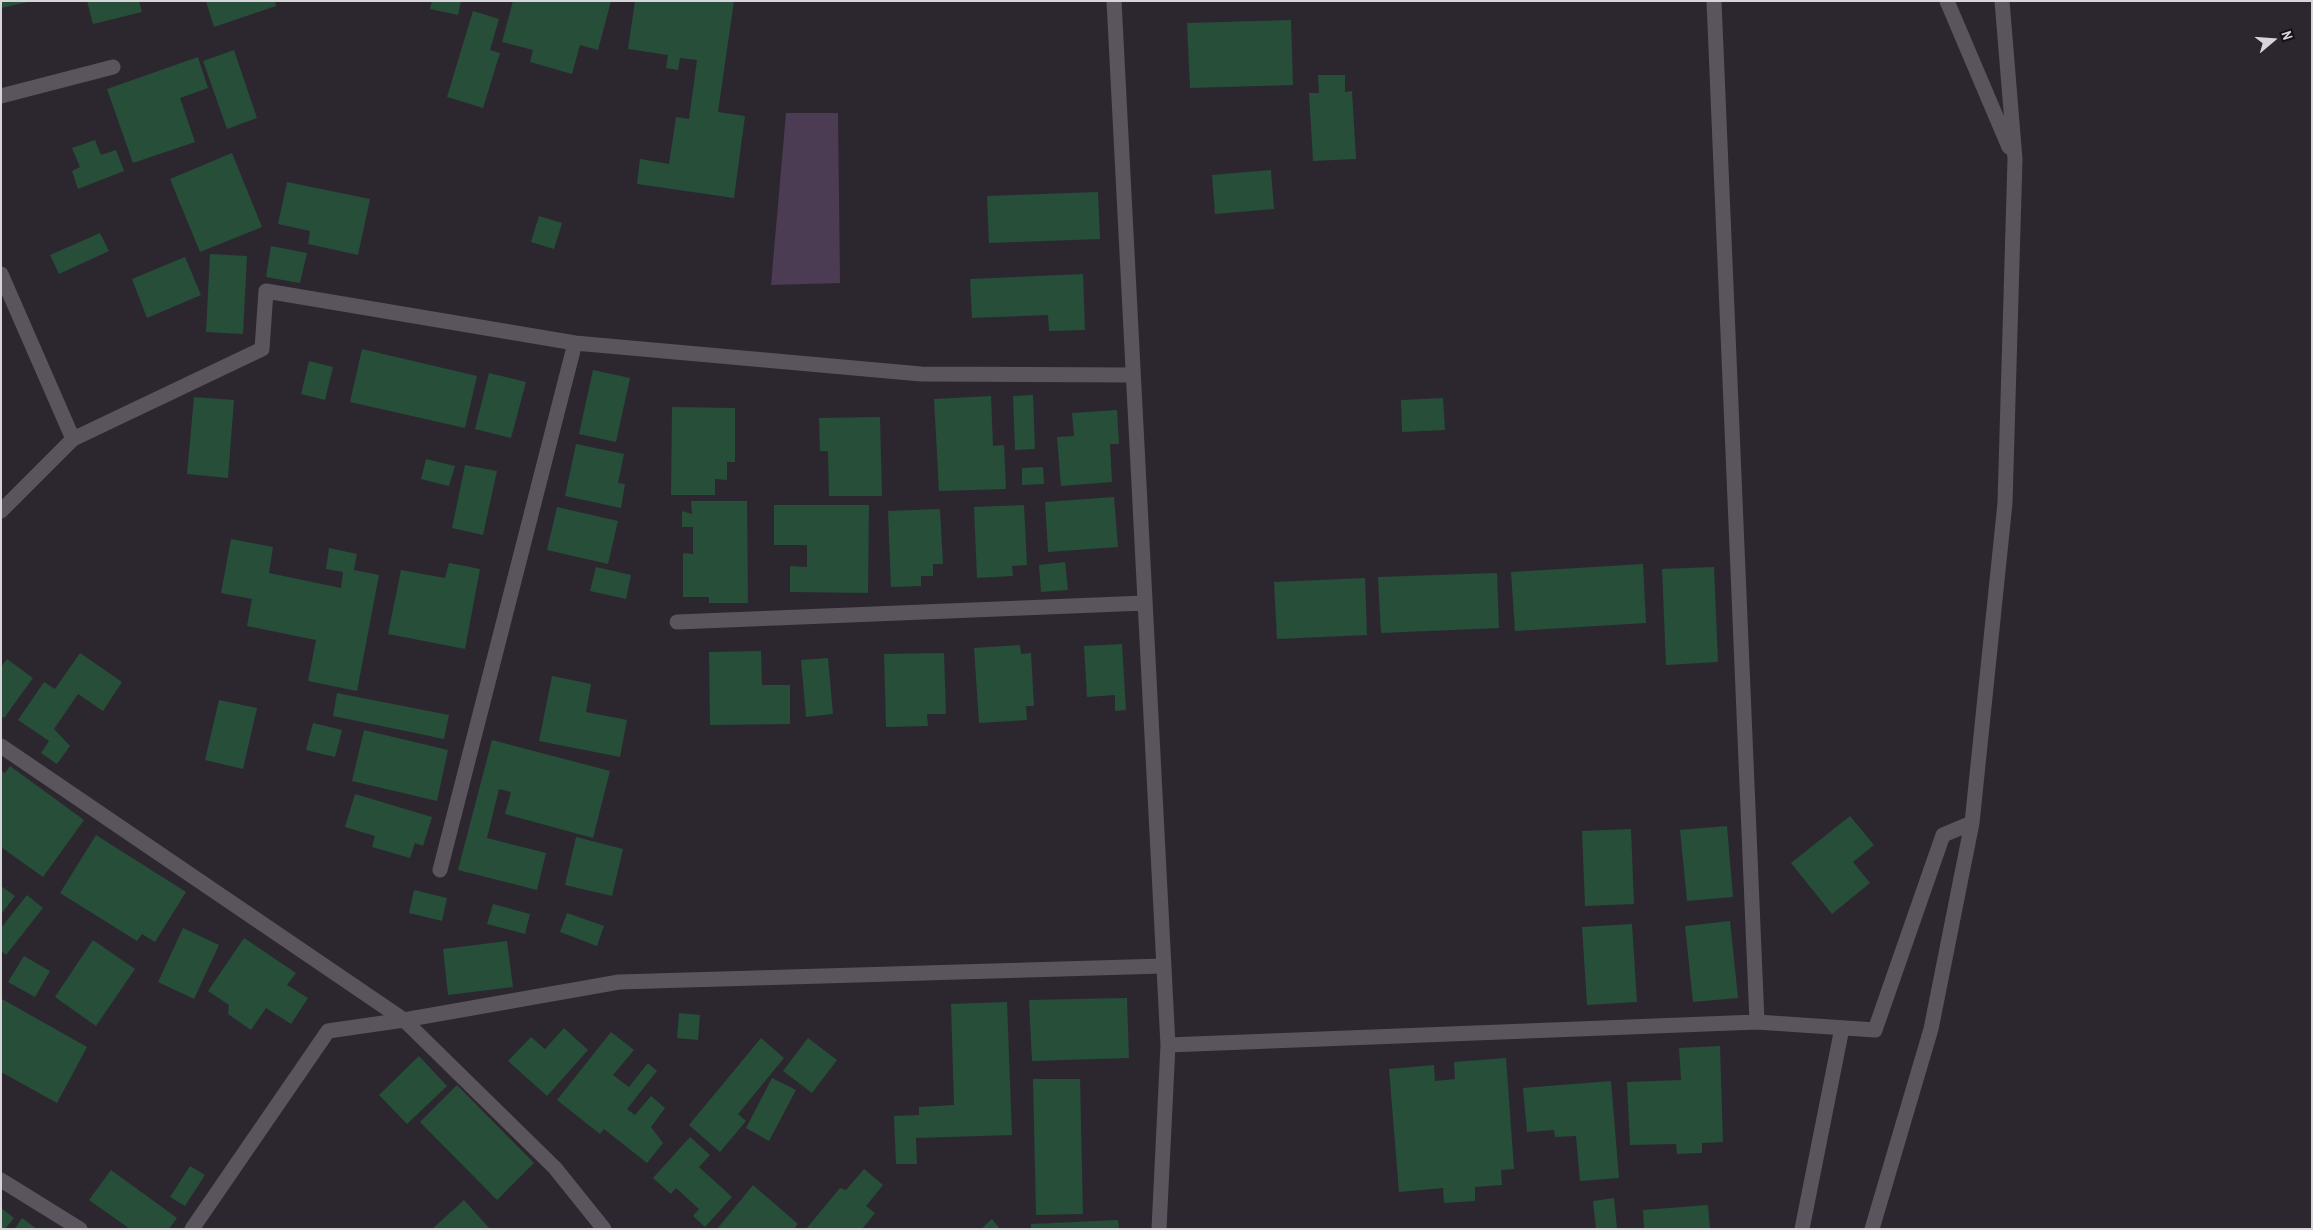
<!DOCTYPE html>
<style>
body{margin:0}
#map{position:relative;width:2313px;height:1230px;overflow:hidden;background:#2c272f;font-family:"Archivo Narrow",sans-serif}
canvas{display:block}
.frame{position:absolute;inset:0;border:2px solid #d8d5da;pointer-events:none}
.north{position:absolute;left:2248px;top:15px;width:50px;height:50px;-webkit-text-stroke:4px #131115;paint-order:stroke;rotate:72deg;font-size:14px;font-weight:700;line-height:20px;text-align:center;color:#d8d5da}
.north::after{content:'';display:block;margin:auto;width:18px;height:22px;background:#d8d5da;clip-path:polygon(50% 0,100% 100%,50% 72%,0 100%)}
</style>
<div id="map">
<canvas width="2313" height="1230"></canvas>
<div class="frame"></div>
<div class="north">N</div>
</div>
<script>
const g = document.querySelector('canvas').getContext('2d');
g.lineJoin = 'round';
function paint(path, color) { g.fillStyle = color; g.fill(path, 'evenodd'); }
const shape = rows => new Path2D(rows.map(r => 'M' + r).join(''));
function trace(path, color, width, dash) { g.strokeStyle = color; g.lineWidth = width; g.lineCap = dash ? 'butt' : 'round'; g.setLineDash(dash || []); g.stroke(path); }
paint(shape([
 [786,113,838,113,840,283,771,285]
]), '#4b3c53');
paint(shape([
 [1,1,28,1,28,2,1,8],
 [87,1,139,1,142,12,93,24],
 [206,1,275,1,276,6,214,27],
 [432,1,461,1,458,15,430,9],
 [513,1,611,1,598,50,580,45,572,74,530,62,533,50,502,42],
 [635,1,734,1,718,112,745,116,734,198,637,184,640,159,669,164,676,117,689,119,697,60,680,58,678,70,666,68,668,55,628,49],
 [473,11,499,19,490,50,500,53,483,108,447,97],
 [1291,20,1293,85,1190,88,1187,23],
 [234,50,257,118,227,129,203,61],
 [198,57,208,88,180,98,195,142,133,163,107,89],
 [1318,75,1345,75,1345,92,1352,91,1356,159,1313,161,1309,93,1319,93],
 [95,140,101,155,116,150,124,171,78,189,72,171,80,167,72,148],
 [232,153,262,227,200,252,170,179],
 [1271,170,1274,209,1215,214,1212,175],
 [287,182,370,199,358,255,308,244,310,231,278,224],
 [1098,192,1100,239,989,243,987,196],
 [539,216,562,223,554,249,531,242],
 [100,233,109,251,59,274,50,255],
 [271,246,307,253,300,283,266,277],
 [210,254,247,256,243,334,206,332],
 [185,257,201,295,147,318,132,279],
 [1083,274,1085,330,1049,331,1048,315,972,318,970,279],
 [362,349,477,376,465,428,350,402],
 [309,361,333,367,325,400,301,394],
 [593,370,630,378,616,442,579,434],
 [489,373,526,382,511,438,475,429],
 [1033,395,1035,449,1015,450,1013,396],
 [991,396,993,446,1004,445,1006,489,939,491,934,399],
 [194,397,234,400,228,478,187,474],
 [1443,398,1445,430,1402,432,1401,400],
 [672,407,735,408,735,462,727,462,727,480,715,479,715,495,671,495],
 [1117,410,1119,444,1110,444,1112,482,1061,486,1057,437,1074,436,1072,413],
 [880,417,882,496,829,496,828,451,820,451,819,418],
 [576,444,624,454,618,483,625,484,621,508,565,496],
 [426,459,455,466,449,486,421,479],
 [465,465,497,471,483,535,452,528],
 [1043,467,1044,484,1022,485,1022,468],
 [1114,497,1118,547,1048,552,1045,502],
 [691,501,747,501,748,603,709,603,709,597,683,597,683,553,693,554,693,527,682,527,682,511,692,514],
 [774,505,869,505,868,593,790,592,790,566,807,567,807,545,774,545],
 [1024,505,1027,565,1012,566,1013,576,977,578,974,507],
 [557,507,618,521,608,564,547,550],
 [940,509,943,564,933,564,933,576,921,576,921,586,891,587,888,511],
 [231,539,273,547,269,573,341,588,343,572,326,569,329,548,357,554,354,570,379,575,357,691,308,681,316,640,247,626,252,599,221,593],
 [1065,562,1068,590,1041,592,1039,565],
 [449,563,480,569,465,649,388,634,401,570,445,578],
 [1643,564,1646,623,1515,631,1511,572],
 [596,567,631,575,626,599,590,591],
 [1714,567,1718,662,1666,665,1662,569],
 [1497,573,1499,628,1381,633,1378,577],
 [1365,578,1367,635,1277,639,1274,582],
 [1122,644,1126,710,1115,711,1115,695,1087,697,1084,646],
 [1020,645,1021,654,1031,653,1034,706,1026,706,1027,720,979,723,974,648],
 [761,651,762,685,790,685,790,724,710,725,709,652],
 [80,653,122,682,103,711,78,694,54,729,70,746,57,764,41,753,49,741,18,720,44,682,55,689],
 [944,653,946,714,927,714,928,726,886,727,884,654],
 [828,658,833,714,806,717,801,660],
 [7,659,33,678,4,718,1,716,1,667],
 [552,676,591,684,586,712,627,720,620,757,539,741],
 [337,693,449,715,444,739,333,716],
 [219,700,257,708,243,769,205,760],
 [313,723,342,730,335,757,306,750],
 [364,730,448,750,437,801,352,781],
 [492,740,610,771,593,838,505,814,511,792,499,789,487,838,546,853,537,890,458,870],
 [10,766,84,820,43,877,1,847,1,771,5,773],
 [355,794,432,817,423,846,415,843,410,858,372,847,375,836,345,827],
 [1850,816,1874,845,1853,862,1870,883,1832,914,1791,863],
 [1727,826,1733,897,1687,901,1680,830],
 [1631,829,1634,904,1585,906,1582,831],
 [96,835,186,892,155,942,142,934,137,941,60,893],
 [576,837,623,849,612,896,565,885],
 [1,886,15,896,1,914],
 [414,890,447,898,442,921,409,913],
 [27,895,43,908,6,955,1,951,1,928],
 [493,904,530,914,525,934,487,924],
 [567,913,604,926,597,946,560,932],
 [1730,921,1738,998,1693,1002,1685,926],
 [1632,924,1637,1002,1587,1005,1582,927],
 [183,928,219,945,194,999,158,982],
 [244,938,296,973,287,985,308,998,291,1024,266,1008,251,1030,228,1014,229,1005,208,991],
 [93,940,135,969,96,1026,55,997],
 [507,941,513,987,448,995,443,949],
 [24,956,50,971,35,997,8,982],
 [1127,998,1129,1058,1032,1061,1029,1000],
 [2,999,87,1047,57,1103,1,1072],
 [1007,1002,1012,1135,916,1138,917,1164,896,1164,894,1116,919,1115,919,1107,954,1105,951,1004],
 [679,1013,700,1015,698,1040,677,1038],
 [564,1028,588,1050,547,1096,508,1061,531,1037,545,1049],
 [611,1032,634,1050,613,1075,629,1087,648,1063,657,1071,627,1109,635,1115,651,1096,665,1108,651,1127,663,1143,647,1163,604,1129,600,1134,557,1100],
 [761,1038,784,1058,738,1114,746,1121,720,1152,689,1125],
 [808,1038,837,1060,812,1093,783,1071],
 [1720,1046,1723,1142,1702,1143,1702,1153,1677,1154,1676,1144,1630,1145,1627,1082,1681,1080,1679,1048],
 [419,1056,447,1086,407,1124,379,1095],
 [1506,1058,1514,1169,1501,1170,1502,1185,1475,1187,1475,1201,1444,1203,1443,1188,1399,1192,1389,1069,1434,1065,1435,1081,1455,1079,1454,1062],
 [772,1078,796,1090,769,1141,746,1128],
 [1033,1079,1080,1079,1083,1214,1036,1215],
 [1611,1081,1619,1178,1580,1181,1576,1136,1555,1137,1554,1130,1527,1132,1523,1088],
 [457,1085,534,1163,497,1200,420,1122],
 [690,1137,710,1155,699,1167,732,1197,705,1227,693,1216,699,1209,676,1188,671,1194,653,1178],
 [190,1166,205,1175,185,1206,170,1197],
 [864,1169,883,1185,866,1206,875,1213,862,1229,806,1229,840,1188,846,1190],
 [111,1170,177,1218,169,1229,130,1229,89,1200],
 [753,1185,798,1224,794,1229,717,1229],
 [1614,1198,1617,1229,1596,1229,1593,1201],
 [464,1200,490,1229,432,1229],
 [1708,1205,1710,1229,1644,1229,1643,1210],
 [1,1208,14,1218,5,1229,1,1229],
 [22,1218,37,1229,15,1229],
 [992,1219,1000,1229,981,1229],
 [1118,1220,1119,1229,1031,1229,1031,1224]
]), '#264e39');
trace(shape([
 [1114,1,1168,1045,1159,1229],
 [1714,1,1757,1022],
 [1947,1,2009,147],
 [1,96,113,67],
 [1,274,73,439],
 [1,511,73,439,262,349,266,291,575,343,921,374,1133,375],
 [677,622,1145,603],
 [1,746,404,1020,555,1168,604,1229],
 [440,870,575,343],
 [1168,1045,1757,1022,1875,1030,1943,835,1972,823],
 [1,1180,80,1229],
 [192,1229,328,1031,404,1020,619,982,1163,966],
 [1802,1229,1842,1028],
 [1872,1229,1931,1029,1972,823,2005,503,2015,159,2002,1]
]), '#5a555d', 15);
</script>
